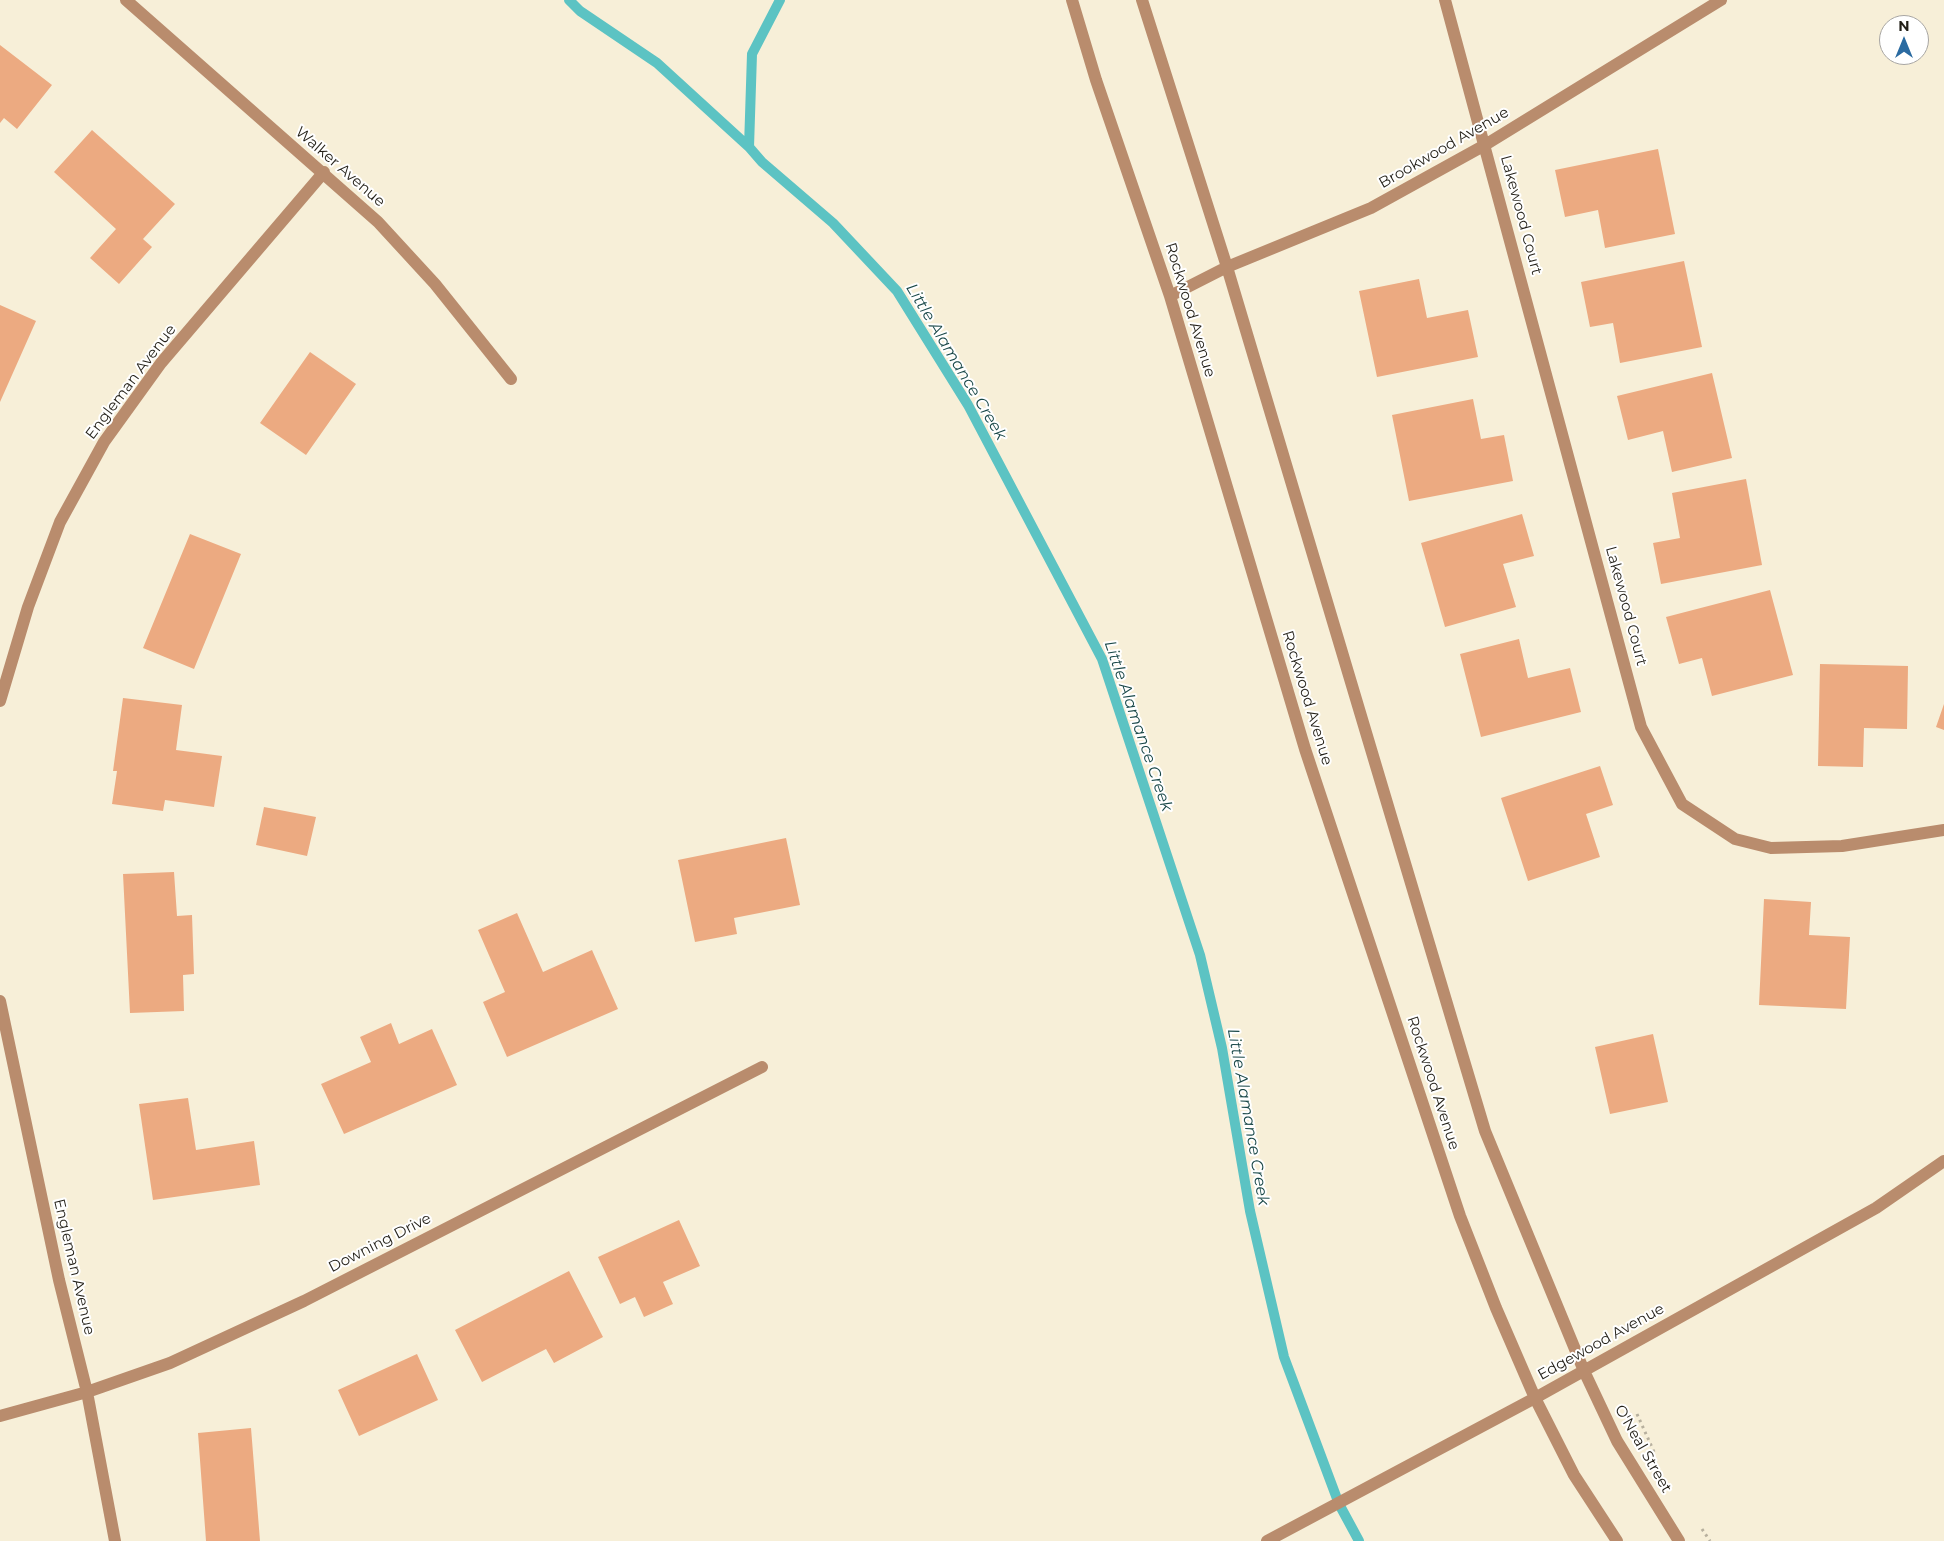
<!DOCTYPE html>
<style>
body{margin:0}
#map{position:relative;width:1944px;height:1541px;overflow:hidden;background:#f7efd8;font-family:Montserrat,sans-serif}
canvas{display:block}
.north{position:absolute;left:1879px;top:15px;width:50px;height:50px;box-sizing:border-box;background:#fff;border:1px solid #a7a5a2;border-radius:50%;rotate:0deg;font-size:14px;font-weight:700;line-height:20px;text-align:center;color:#221f17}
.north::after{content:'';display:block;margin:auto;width:18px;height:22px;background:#2b6ba1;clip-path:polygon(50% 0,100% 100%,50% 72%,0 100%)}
</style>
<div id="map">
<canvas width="1944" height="1541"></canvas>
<div class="north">N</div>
</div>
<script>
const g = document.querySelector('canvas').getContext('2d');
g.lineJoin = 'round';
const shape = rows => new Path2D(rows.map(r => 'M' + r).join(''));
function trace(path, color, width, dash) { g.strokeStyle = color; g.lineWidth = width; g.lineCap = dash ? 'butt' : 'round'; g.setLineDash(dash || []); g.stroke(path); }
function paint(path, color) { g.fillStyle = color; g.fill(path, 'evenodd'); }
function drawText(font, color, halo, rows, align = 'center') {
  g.font = font + ' Montserrat,sans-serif'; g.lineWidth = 4; g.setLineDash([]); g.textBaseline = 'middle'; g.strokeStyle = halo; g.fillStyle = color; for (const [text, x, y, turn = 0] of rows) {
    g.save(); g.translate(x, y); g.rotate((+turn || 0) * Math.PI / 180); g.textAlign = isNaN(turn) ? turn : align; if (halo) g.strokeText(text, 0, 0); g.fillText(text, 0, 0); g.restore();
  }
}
trace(shape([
 [569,0,580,11,657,63,749,147,762,162,833,223,897,291,968,405,1102,659,1200,955,1222,1048,1250,1211,1284,1357,1339,1504,1359,1541],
 [749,147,752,54,780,0]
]), '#5cc3c3', 10);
paint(shape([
 [0,45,52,85,17,129,4,118,0,123],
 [92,130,175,204,143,239,152,247,119,284,90,258,116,229,54,172],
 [1658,149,1675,234,1605,248,1598,210,1565,217,1555,170],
 [1684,261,1702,347,1620,363,1613,323,1590,327,1581,282],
 [1419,279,1427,318,1468,310,1478,357,1377,377,1359,291],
 [0,305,36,321,0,402],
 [310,352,356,384,306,455,260,423],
 [1712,373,1732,458,1672,472,1663,431,1628,440,1617,396],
 [1473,399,1481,439,1504,435,1513,481,1409,501,1392,415],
 [1746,479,1762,565,1661,584,1653,543,1680,538,1672,493],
 [1522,514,1534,556,1503,564,1516,607,1445,627,1421,543],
 [190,534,241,554,194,669,143,648],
 [1770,590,1793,675,1712,696,1702,658,1679,664,1666,617],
 [1519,639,1528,678,1570,668,1581,712,1481,737,1460,654],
 [1820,664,1908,666,1907,729,1864,728,1863,767,1818,766],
 [123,698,182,705,176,750,222,756,214,807,165,800,163,811,112,804,117,771,113,771],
 [1944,704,1944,730,1936,727],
 [1600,766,1613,805,1586,814,1600,857,1528,881,1501,798],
 [264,807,316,817,307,856,256,845],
 [786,838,800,905,734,918,737,934,695,942,678,860],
 [174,872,177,916,192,915,194,974,183,975,184,1011,130,1013,123,874],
 [1764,899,1811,902,1809,935,1850,937,1846,1009,1759,1005],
 [517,913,543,972,592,950,618,1009,507,1057,483,1002,505,992,478,930],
 [391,1023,399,1044,432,1029,457,1085,344,1134,321,1084,371,1062,360,1037],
 [1653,1034,1668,1102,1610,1114,1595,1047],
 [188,1098,196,1150,254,1141,260,1185,153,1200,139,1104],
 [679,1220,700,1266,663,1282,673,1304,644,1317,635,1297,620,1304,598,1257],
 [569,1271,603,1337,554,1363,546,1349,482,1382,455,1330],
 [417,1354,438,1400,359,1436,338,1390],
 [251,1428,260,1541,206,1541,198,1433]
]), '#ecaa81');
trace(shape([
 [1637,1414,1655,1454],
 [1702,1529,1710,1541]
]), '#b7b09e', 3, [2.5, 4]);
trace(shape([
 [126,0,378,222,435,284,511,379],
 [1072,0,1096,80,1170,296,1305,749,1460,1216,1496,1308,1535,1398,1574,1475,1617,1541],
 [1142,0,1227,267,1485,1131,1584,1371,1617,1441,1679,1541],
 [1445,0,1641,727,1682,804,1735,839,1771,848,1842,846,1944,830],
 [1170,296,1227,267,1371,208,1485,145,1721,0],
 [0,701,28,607,60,522,104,442,161,363,324,172],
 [0,1001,59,1280,87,1392,115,1541],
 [0,1416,87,1392,170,1363,304,1301,762,1067],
 [1267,1541,1535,1398,1876,1208,1944,1161]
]), '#b98c6d', 12);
drawText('15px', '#221f17', '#fff', [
 ["Brookwood Avenue",1444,148,-30],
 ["Walker Avenue",340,167,41],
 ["Lakewood Court",1521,215,75],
 ["Rockwood Avenue",1190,310,73],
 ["Engleman Avenue",131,382,-53],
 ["Lakewood Court",1626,606,75],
 ["Rockwood Avenue",1307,698,73],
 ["Rockwood Avenue",1433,1083,72],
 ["Downing Drive",380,1243,-27],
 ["Engleman Avenue",74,1267,77],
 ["Edgewood Avenue",1601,1342,-29],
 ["O'Neal Street",1643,1449,60]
]);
drawText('italic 16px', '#184747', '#fff', [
 ["Little Alamance Creek",956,362,59],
 ["Little Alamance Creek",1138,726,71],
 ["Little Alamance Creek",1248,1117,80]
]);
</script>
